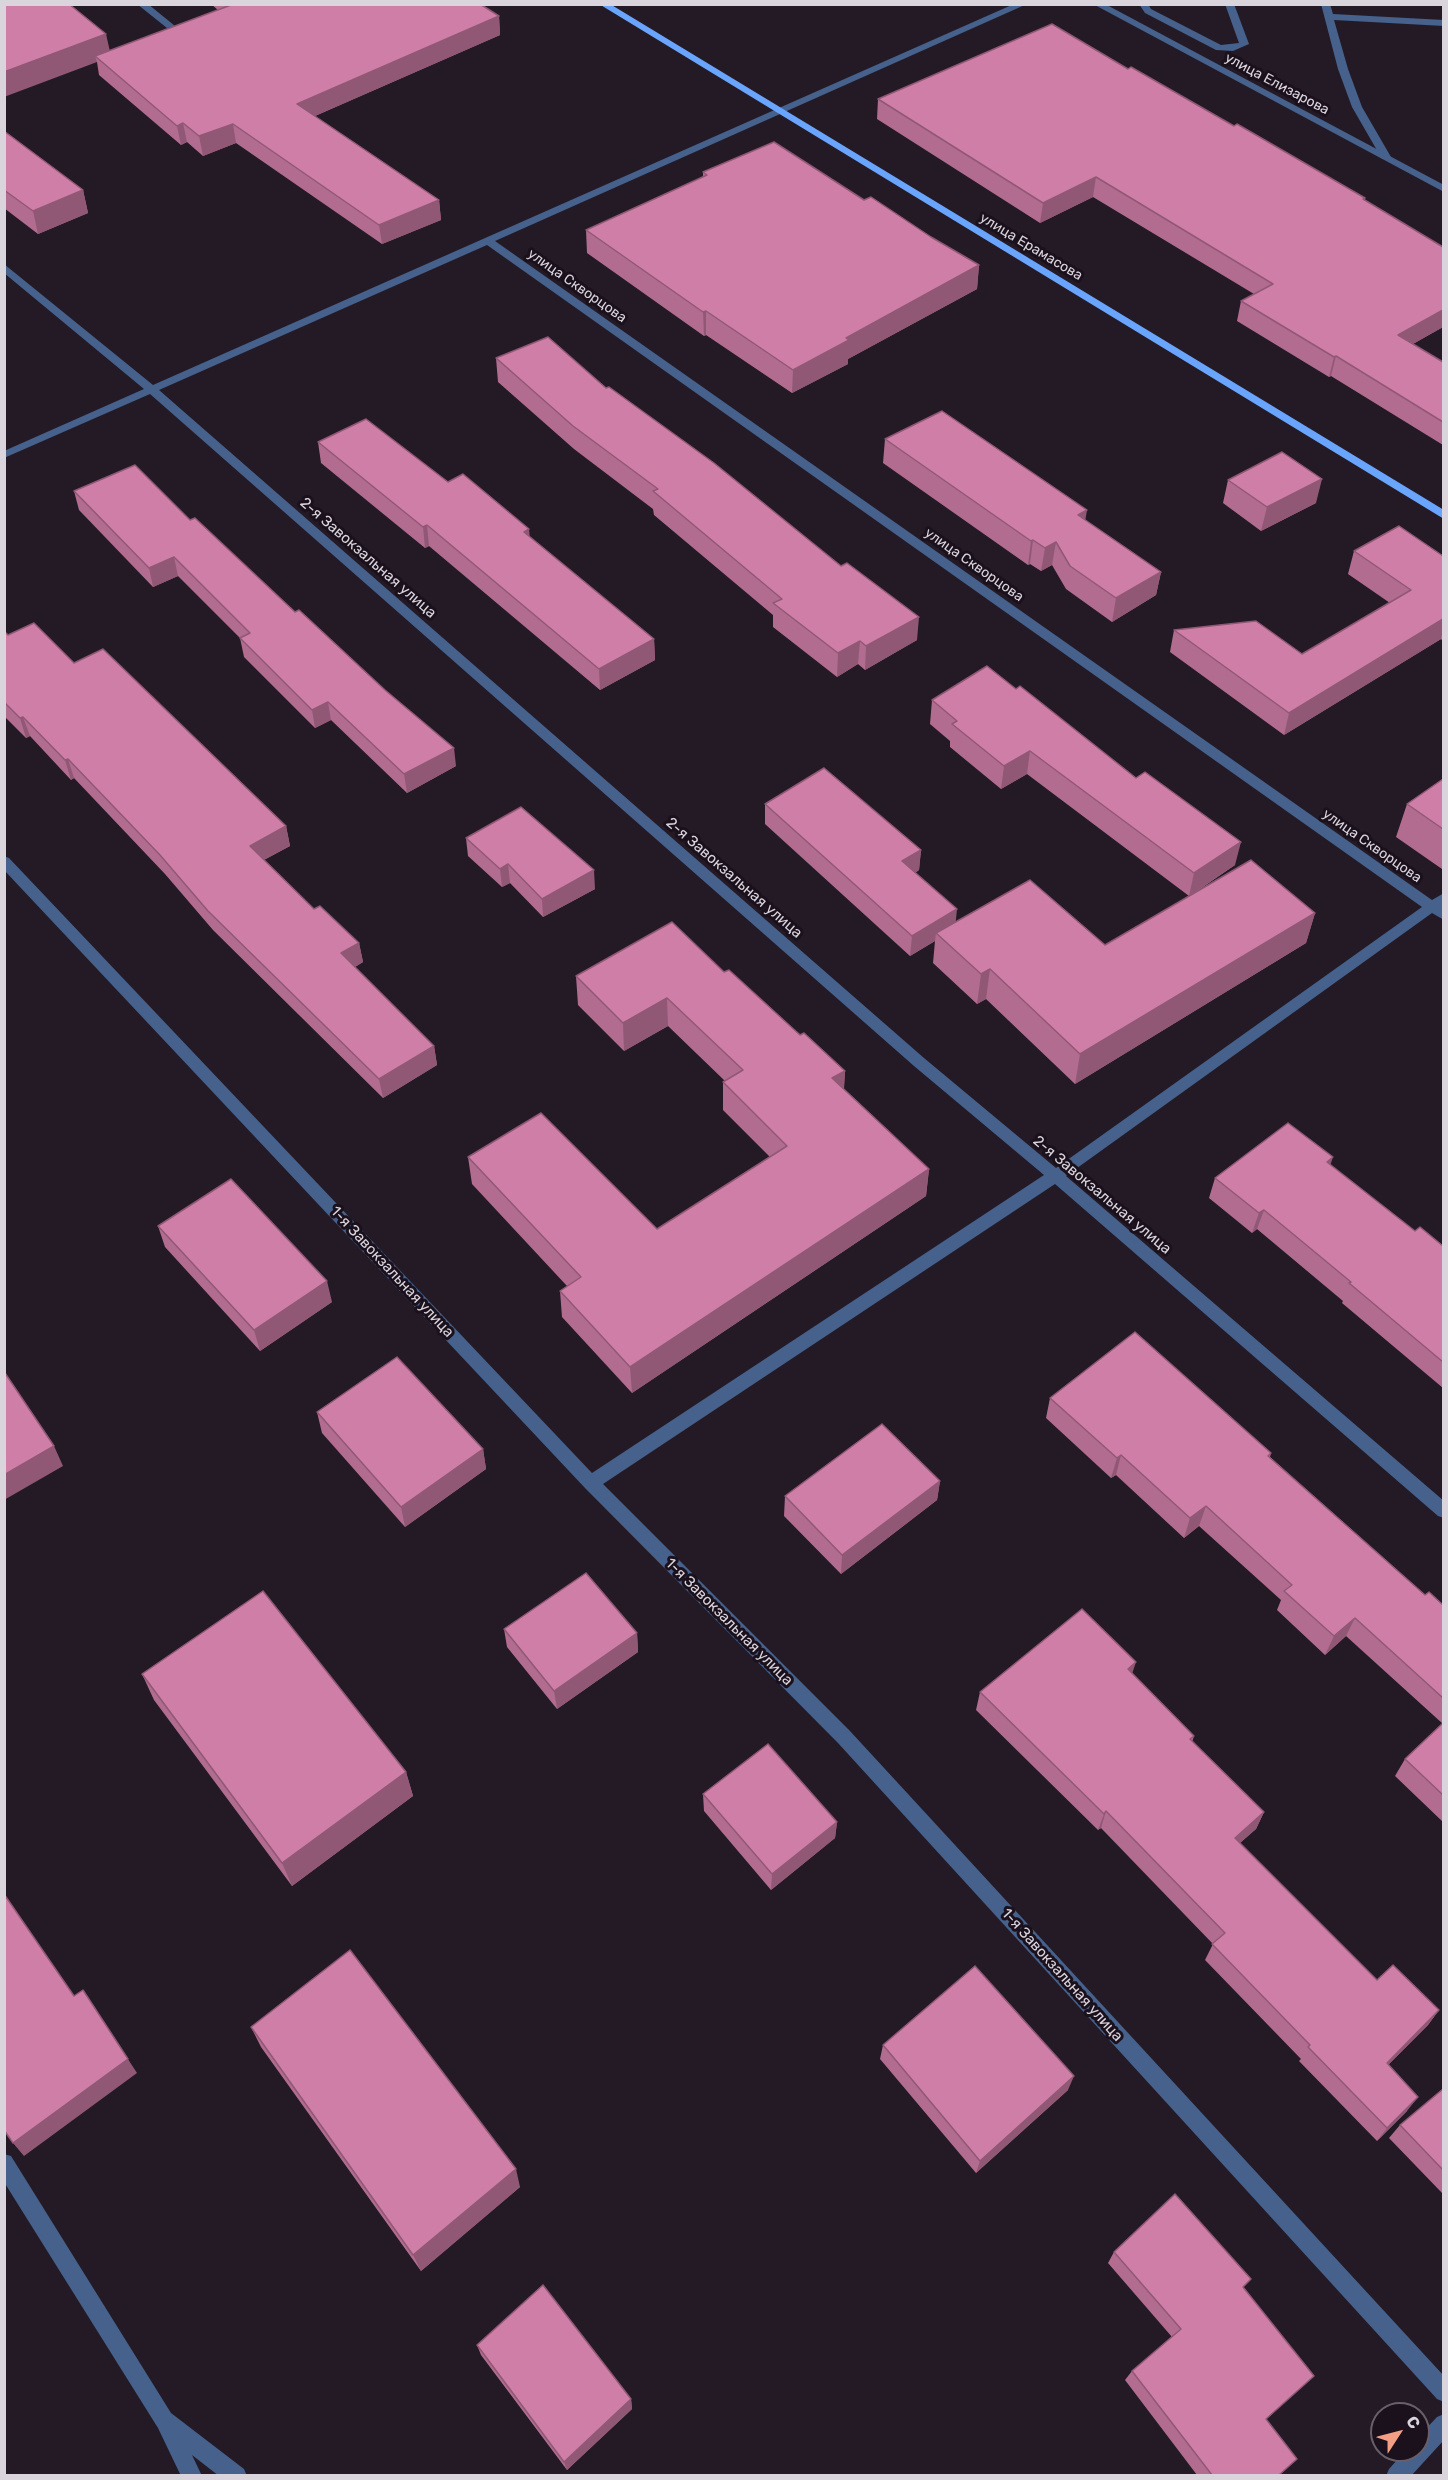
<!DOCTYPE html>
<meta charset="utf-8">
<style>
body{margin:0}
#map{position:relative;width:1448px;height:2480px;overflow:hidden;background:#241a26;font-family:Rubik,sans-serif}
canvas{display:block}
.frame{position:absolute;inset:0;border:6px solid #dad4dc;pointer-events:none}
.north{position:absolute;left:1370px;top:2402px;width:60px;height:60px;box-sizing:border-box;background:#1a111c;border:2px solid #675f69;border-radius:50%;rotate:54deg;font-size:16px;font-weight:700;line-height:24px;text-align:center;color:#dad4dc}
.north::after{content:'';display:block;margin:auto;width:21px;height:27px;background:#f39f85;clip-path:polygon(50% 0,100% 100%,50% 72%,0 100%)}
</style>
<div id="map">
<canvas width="1448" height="2480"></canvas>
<div class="frame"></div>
<div class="north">С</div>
</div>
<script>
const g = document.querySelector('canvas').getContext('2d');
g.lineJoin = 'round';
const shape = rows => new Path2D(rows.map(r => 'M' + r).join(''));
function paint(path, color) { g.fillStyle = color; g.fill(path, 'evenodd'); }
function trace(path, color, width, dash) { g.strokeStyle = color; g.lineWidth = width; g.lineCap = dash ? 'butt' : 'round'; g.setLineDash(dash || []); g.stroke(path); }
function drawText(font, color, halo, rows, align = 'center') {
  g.font = font + ' Rubik,sans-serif'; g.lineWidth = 6; g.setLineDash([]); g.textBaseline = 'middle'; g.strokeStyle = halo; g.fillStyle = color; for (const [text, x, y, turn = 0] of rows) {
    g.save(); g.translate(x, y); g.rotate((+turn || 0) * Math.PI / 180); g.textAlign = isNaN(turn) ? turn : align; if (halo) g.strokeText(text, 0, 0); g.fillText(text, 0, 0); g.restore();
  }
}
paint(shape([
 [1139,4,1148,4,1151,9,1221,45,1239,43,1225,4,1234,4,1249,44,1233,51,1216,50,1145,13,1139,4],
 [1321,4,1330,4,1333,14,1444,20,1444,26,1334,20,1348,69,1362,107,1391,157,1390,159,1382,159,1352,107,1338,69,1321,4],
 [4,2154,11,2156,171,2413,244,2469,247,2476,219,2476,192,2455,202,2476,181,2476,158,2428,4,2182,4,2154],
 [1444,2414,1444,2440,1411,2476,1386,2476,1389,2469,1406,2450,1418,2450,1418,2437,1437,2417,1444,2414]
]), '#45618c');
paint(shape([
 [137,4,148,4,175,26,167,28,137,4],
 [1014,4,1027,4,495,241,1432,900,1444,893,1442,907,1444,920,1432,913,1066,1176,1444,1501,1444,1518,1438,1516,1055,1184,603,1484,850,1731,1444,2376,1444,2402,1437,2399,838,1743,585,1488,4,870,4,856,9,858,592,1473,1044,1175,914,1066,150,394,4,458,4,451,144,389,4,273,4,264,153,385,1014,4],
 [487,245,1422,907,1056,1168,924,1058,159,390,487,245],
 [1093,4,1105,4,1444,185,1444,192,1093,4]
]), '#45618c');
paint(shape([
 [599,4,610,4,1444,510,1444,519,599,4]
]), '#69a4fd');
paint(shape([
 [4,4,110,51,218,10,211,4,480,4,499,16,500,35,315,116,439,200,441,220,382,244,236,143,203,156,187,142,181,145,99,75,97,62],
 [1128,69,1365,198,1365,200,1443,327,1413,344,1443,362,1443,445,1331,376,1329,377,1237,321,1241,301,1254,294,1093,197,1040,223,877,119,878,99],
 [4,131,83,190,88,213,38,234,4,208],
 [703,172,864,200,931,237,979,265,977,289,848,359,848,364,792,393,706,335,704,336,587,253,586,230,703,177],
 [496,358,606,388,917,640,865,670,858,664,837,677,773,627,773,615,654,515,653,509,574,449,498,382],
 [885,439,1085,520,1161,572,1156,595,1112,622,1066,589,1052,565,1041,571,1030,564,1028,565,883,463],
 [318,442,448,482,530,537,654,639,655,660,600,690,429,546,425,548,321,463],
 [1228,480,1316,503,1261,531,1223,503],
 [74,491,190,520,456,766,407,793,331,720,315,728,244,657,240,638,178,576,153,587,79,510],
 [1354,551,1443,556,1443,641,1441,639,1284,735,1170,652,1174,630,1302,654,1390,603,1348,574],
 [4,631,8,635,74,663,286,826,290,846,264,860,314,909,359,943,363,962,355,967,434,1046,437,1065,383,1098,213,930,165,874,74,778,71,780,30,736,26,738,4,716],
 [987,666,1235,865,1190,896,1315,913,1306,943,1075,1084,986,999,977,1004,933,963,935,941,910,956,765,824,765,804,921,850,919,870,915,873,956,922,1105,945,1189,896,1027,774,1001,789,950,747,950,741,930,724,932,700],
 [1443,779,1443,868,1442,869,1396,837,1407,804],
 [466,838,595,889,543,917,510,883,502,887,468,856],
 [724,972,845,1071,844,1089,929,1169,926,1196,632,1393,562,1317,560,1291,567,1286,472,1184,468,1157,657,1229,770,1157,723,1110,723,1082,725,1081,668,1026,624,1051,578,1005,576,976],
 [1330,1165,1415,1231,1443,1246,1443,1388,1342,1303,1343,1301,1257,1229,1252,1233,1209,1198,1215,1178],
 [158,1226,332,1302,260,1351,165,1247],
 [1050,1398,1271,1453,1270,1457,1425,1595,1443,1605,1443,1822,1395,1776,1405,1759,1443,1724,1346,1636,1325,1655,1277,1610,1281,1600,1199,1526,1184,1538,1116,1475,1111,1478,1046,1418],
 [317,1412,483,1449,486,1469,405,1527,322,1433],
 [940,1481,937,1500,841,1574,784,1516,785,1496],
 [504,1629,637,1633,638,1652,557,1709,507,1647],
 [142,1674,406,1772,413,1796,292,1886,154,1700],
 [1132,1674,1194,1736,1192,1742,1264,1812,1256,1829,1240,1843,1377,1980,1439,2010,1428,2025,1388,2065,1407,2111,1377,2141,1299,2061,1301,2059,1205,1960,1213,1944,1101,1828,1098,1830,976,1710,980,1692],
 [703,1794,837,1822,835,1838,771,1890,704,1811],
 [251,2027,520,2187,421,2271,261,2047],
 [883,2045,1068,2090,976,2173,880,2059],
 [1443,2089,1443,2194,1389,2138,1400,2125],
 [1114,2252,1244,2288,1314,2376,1266,2419,1279,2475,1197,2475,1125,2380,1132,2371,1172,2337,1108,2263],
 [477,2345,631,2399,632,2409,567,2470,481,2355]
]), '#b26c90');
paint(shape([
 [499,16,500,35,299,123,297,104],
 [106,34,111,56,95,56,97,62,4,97,4,72],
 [183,123,187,142,181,145,177,126],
 [233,124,236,143,203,156,199,136],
 [1096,177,1093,197,1040,223,1043,203],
 [83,190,88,213,38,234,33,211],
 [439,200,441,220,382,244,379,225],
 [979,265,977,289,848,359,848,364,792,393,793,370,846,338],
 [1443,310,1443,327,1393,355,1398,335],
 [706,311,706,335,704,336,703,312],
 [1336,356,1331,376,1329,377,1334,357],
 [1322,479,1316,503,1261,531,1267,507],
 [1087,510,1083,534,1078,515],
 [427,525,429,546,425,548,423,527],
 [529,529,531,550,524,532],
 [1033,540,1030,564,1028,565,1031,541],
 [1056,542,1052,565,1041,571,1045,548],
 [174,557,178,576,153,587,149,568],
 [1161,572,1156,595,1112,622,1116,598],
 [919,617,917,640,865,670,866,646],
 [1443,619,1443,630,1441,639,1284,735,1289,713],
 [654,639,655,660,600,690,599,669],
 [860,641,858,664,837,677,838,653],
 [328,702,331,720,315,728,312,710],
 [23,717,30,736,26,738,20,718],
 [454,748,456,766,407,793,404,774],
 [1030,751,1027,774,1001,789,1004,766],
 [68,759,74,778,71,780,65,760],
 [286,826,290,846,254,865,250,846],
 [1241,842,1235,865,1189,896,1194,873],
 [921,850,919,870,901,881,902,861],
 [508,864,510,883,502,887,500,869],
 [594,870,595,889,543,917,542,899],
 [957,909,955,929,936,933,935,941,910,956,912,936],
 [1315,913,1306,943,1075,1084,1080,1054],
 [359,943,363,962,345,973,341,953],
 [990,969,986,999,977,1004,981,974],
 [667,998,668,1026,624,1051,623,1023],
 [434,1046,437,1065,383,1098,379,1079],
 [845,1071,843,1098,832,1078],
 [1333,1157,1326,1178,1327,1162],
 [929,1169,926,1196,632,1393,630,1367],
 [1264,1210,1257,1229,1252,1233,1259,1213],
 [327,1281,332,1302,260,1351,254,1330],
 [54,1446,63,1466,4,1500,4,1475],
 [483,1449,486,1469,405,1527,401,1507],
 [1121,1455,1116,1475,1111,1478,1117,1458],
 [940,1481,937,1500,841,1574,842,1555],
 [1206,1506,1199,1526,1184,1538,1190,1518],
 [1355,1618,1346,1636,1325,1655,1334,1636],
 [637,1633,638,1652,557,1709,554,1691],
 [1136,1662,1130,1680,1128,1669],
 [406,1772,413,1796,292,1886,282,1863],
 [1106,1811,1101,1828,1098,1830,1104,1814],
 [1264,1812,1256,1829,1227,1854,1235,1838],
 [837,1822,835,1838,771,1890,772,1874],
 [83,1990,137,2073,24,2156,13,2143],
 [1439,2010,1428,2025,1376,2077,1387,2063],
 [1074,2076,1068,2090,976,2173,980,2161],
 [1418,2097,1407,2111,1377,2141,1387,2128],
 [516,2169,520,2187,421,2271,413,2255],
 [631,2399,632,2409,567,2470,564,2462]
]), '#915875');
const building = shape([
 [4,4,69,4,106,34,4,72,4,4],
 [230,4,480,4,499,16,297,104,439,200,379,225,233,124,199,136,183,123,177,126,95,56,231,5,230,4],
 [1052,24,1128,69,1131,67,1234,126,1237,124,1365,198,1363,199,1443,247,1443,310,1398,335,1443,362,1443,422,1336,356,1334,357,1241,301,1273,284,1096,177,1043,203,878,99,1052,24],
 [4,131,83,190,33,211,4,190,4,131],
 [774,142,864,200,871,197,931,237,979,265,846,338,849,340,793,370,706,311,703,312,586,230,707,175,703,172,774,142],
 [548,337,606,388,609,387,714,463,841,566,847,563,919,617,866,646,860,641,838,653,773,603,782,599,653,491,658,489,573,426,496,358,548,337],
 [942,411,1087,510,1078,515,1161,572,1116,598,1070,566,1056,542,1045,548,1033,540,1031,541,885,439,942,411],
 [366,419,448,482,463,474,529,529,524,532,654,639,599,669,427,525,423,527,318,442,366,419],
 [1282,452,1322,479,1267,507,1228,480,1282,452],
 [135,465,190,520,195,518,295,612,299,610,385,690,454,748,404,774,328,702,312,710,240,638,250,633,174,557,149,568,74,491,135,465],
 [1399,526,1443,556,1443,619,1289,713,1174,630,1256,621,1302,654,1411,590,1354,551,1399,526],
 [34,623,74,663,103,649,286,826,250,846,314,909,320,906,359,943,341,953,434,1046,379,1079,208,911,160,855,68,759,65,760,23,717,20,718,4,702,4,631,8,635,34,623],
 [987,666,1016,689,1020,686,1136,778,1145,772,1241,842,1194,873,1030,751,1004,766,952,724,957,721,932,700,987,666],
 [824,768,921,850,902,861,957,909,912,936,765,804,824,768],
 [1443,779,1443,829,1407,804,1443,779],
 [521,807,594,870,542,899,508,864,500,869,466,838,521,807],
 [1251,860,1315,913,1080,1054,990,969,981,974,936,933,1030,880,1105,945,1251,860],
 [672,922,724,972,729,970,800,1035,804,1033,845,1071,832,1078,929,1169,630,1367,560,1291,581,1277,468,1157,541,1113,657,1229,787,1146,723,1082,743,1070,667,998,623,1023,576,976,672,922],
 [1288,1123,1333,1157,1327,1162,1415,1231,1420,1227,1443,1246,1443,1362,1349,1283,1351,1282,1264,1210,1259,1213,1215,1178,1288,1123],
 [231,1179,327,1281,254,1330,158,1226,231,1179],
 [1135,1332,1271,1453,1268,1456,1425,1595,1429,1592,1443,1605,1443,1698,1355,1618,1334,1636,1284,1591,1292,1585,1206,1506,1190,1518,1121,1455,1117,1458,1050,1398,1135,1332],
 [397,1357,483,1449,401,1507,317,1412,397,1357],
 [5,1373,54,1446,4,1475,4,1373,5,1373],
 [882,1424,940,1481,842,1555,785,1496,882,1424],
 [586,1573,637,1633,554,1691,504,1629,586,1573],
 [263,1591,406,1772,282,1863,142,1674,263,1591],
 [1082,1609,1136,1662,1128,1669,1194,1736,1190,1739,1264,1812,1235,1838,1377,1980,1393,1965,1439,2010,1387,2063,1418,2097,1387,2128,1308,2047,1310,2045,1212,1944,1225,1933,1106,1811,1104,1814,980,1692,1082,1609],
 [1443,1723,1443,1795,1405,1759,1443,1723],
 [768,1744,837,1822,772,1874,703,1794,768,1744],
 [4,1894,74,1996,83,1990,128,2059,13,2143,4,2130,4,1894],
 [350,1950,516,2169,413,2255,251,2027,350,1950],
 [975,1966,1074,2076,980,2161,883,2045,975,1966],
 [1443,2089,1443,2170,1400,2125,1443,2089],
 [1175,2194,1251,2279,1243,2287,1314,2376,1266,2419,1297,2459,1279,2475,1212,2475,1132,2371,1181,2329,1114,2252,1175,2194],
 [543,2285,631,2399,564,2462,477,2345,543,2285]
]);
paint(building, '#cf7ea7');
trace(building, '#915875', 1.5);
drawText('14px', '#dad4dc', '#1a111c', [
 ["улица Елизарова",1277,84,28],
 ["улица Ерамасова",1031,247,31],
 ["улица Скворцова",577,286,35],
 ["улица Скворцова",974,565,35],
 ["улица Скворцова",1372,846,35]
]);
drawText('15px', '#dad4dc', '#1a111c', [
 ["2-я Завокзальная улица",368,558,41],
 ["2-я Завокзальная улица",734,878,41],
 ["2-я Завокзальная улица",1102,1195,40],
 ["1-я Завокзальная улица",392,1272,47],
 ["1-я Завокзальная улица",729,1622,45],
 ["1-я Завокзальная улица",1062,1975,48]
]);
</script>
